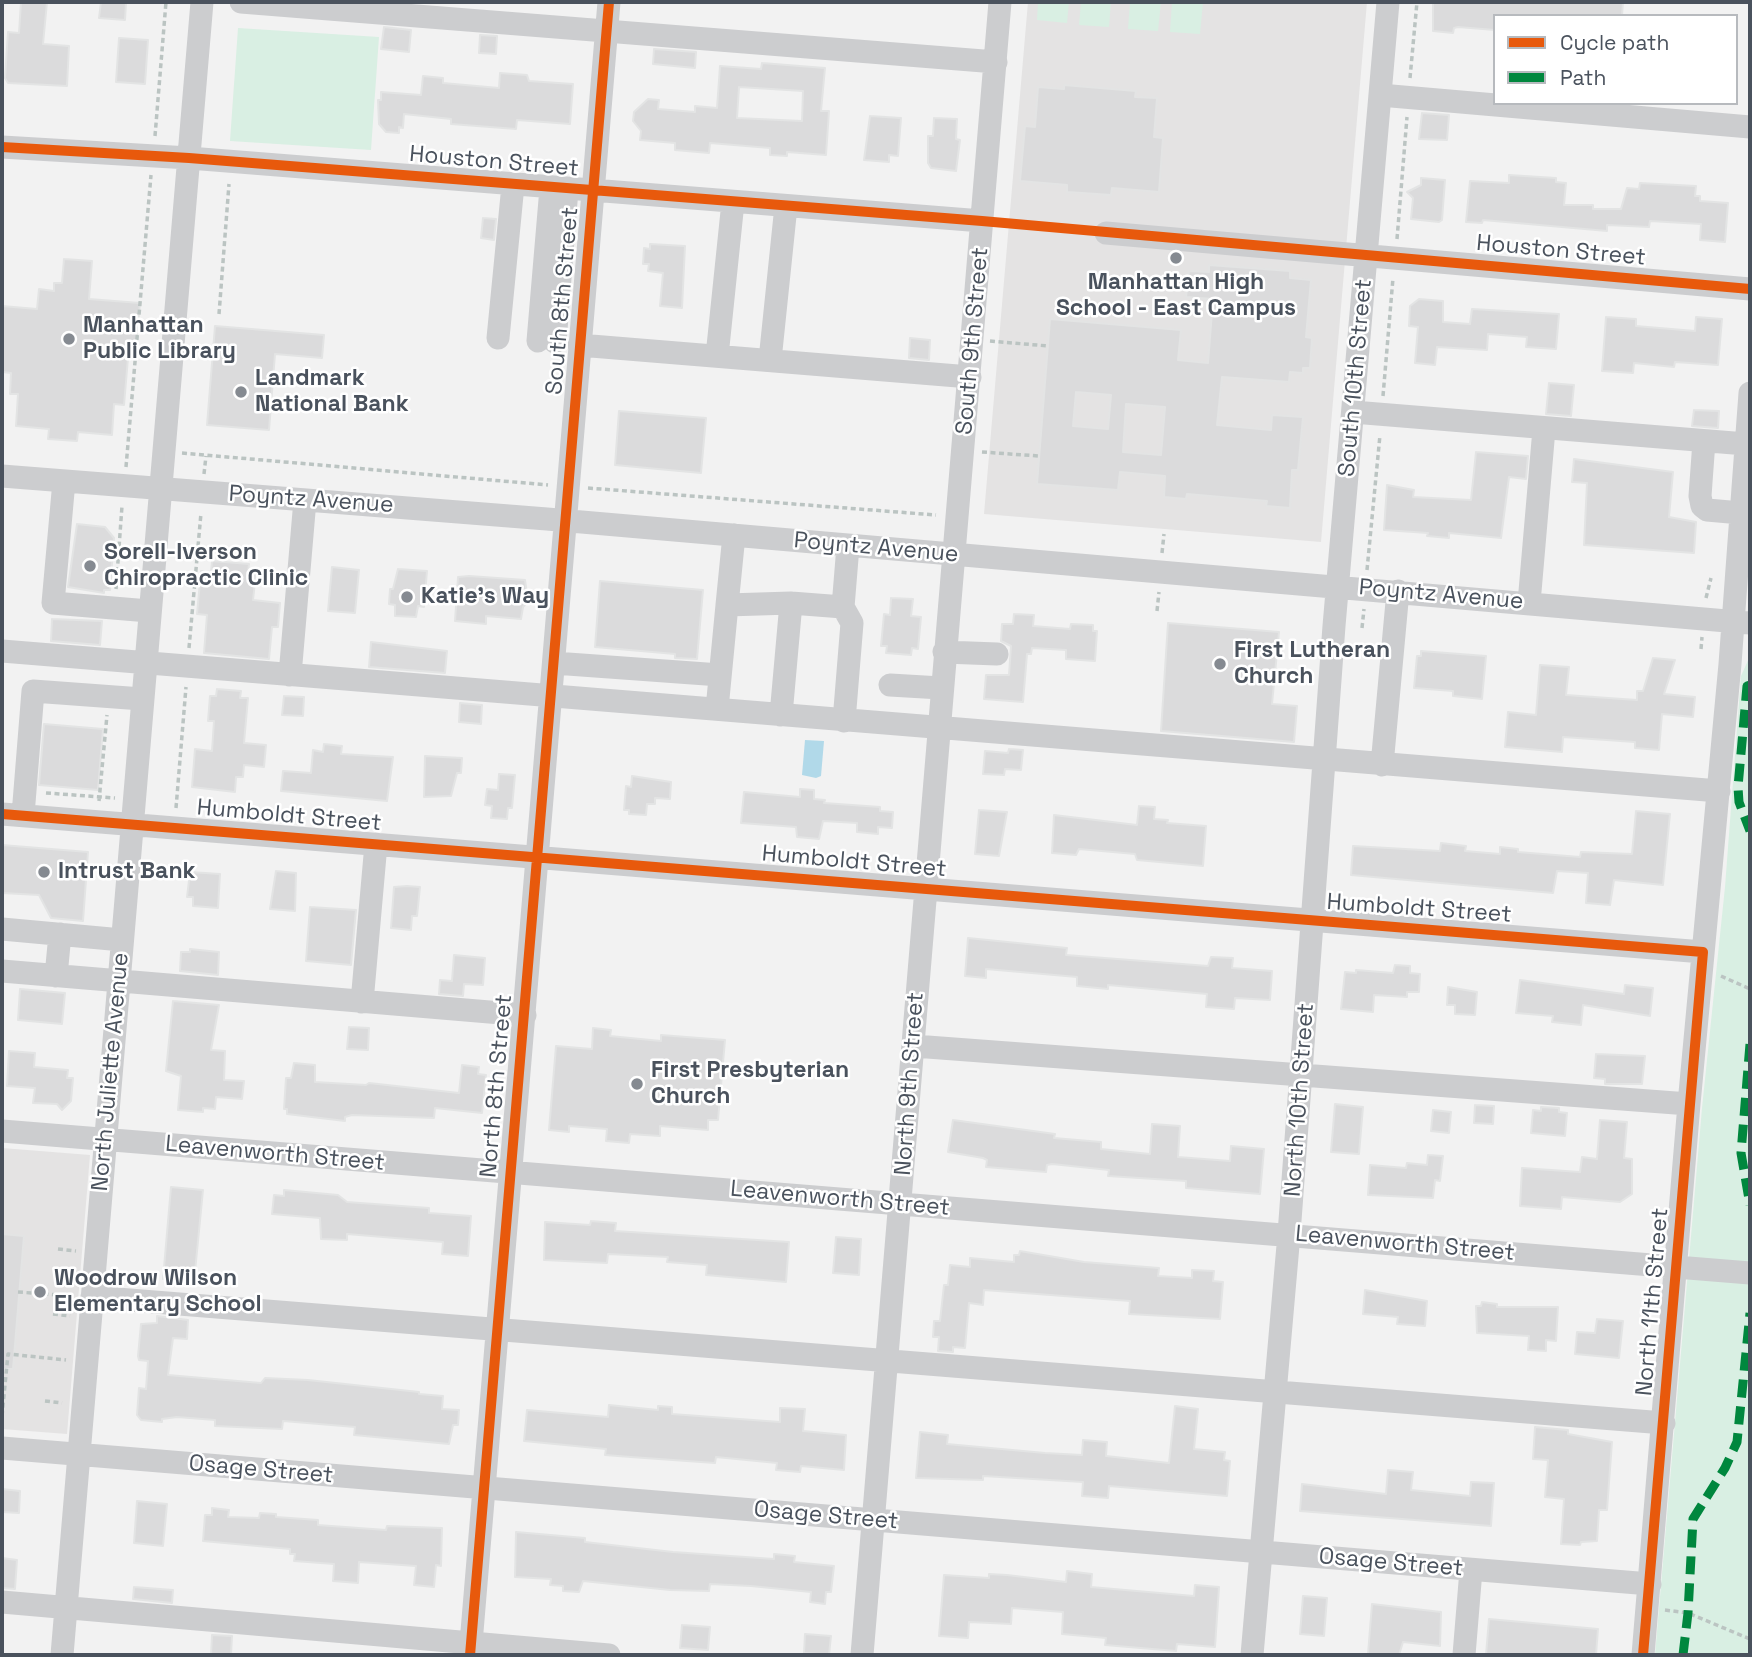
<!DOCTYPE html>
<style>
body{margin:0}
#map{position:relative;width:1752px;height:1657px;overflow:hidden;background:#f2f2f2;font-family:"Space Grotesk",sans-serif}
canvas{display:block}
.frame{position:absolute;inset:0;border:4px solid #4a525d;pointer-events:none}
.legend{position:absolute;left:1493px;top:14px;width:245px;height:91px;box-sizing:border-box;background:#fff;border:2px solid #b7babe;margin:0;padding:9px 12px;list-style:none;font-size:21px;color:#4a525d}
.legend li{display:flex;align-items:center;gap:14px;height:35px}
.legend b{width:35px;border:2px solid #b7babe}
</style>
<div id="map">
<canvas width="1752" height="1657"></canvas>
<div class="frame"></div>
<ul class="legend">
<li><b style="height:9px;background:#e8590c"></b>Cycle path</li>
<li><b style="height:9px;background:#00873e"></b>Path</li>
</ul>
</div>
<script>
const g = document.querySelector('canvas').getContext('2d');
g.lineJoin = 'round';
function paint(path, color) { g.fillStyle = color; g.fill(path, 'evenodd'); }
const shape = rows => new Path2D(rows.map(r => 'M' + r).join(''));
function trace(path, color, width, dash) { g.strokeStyle = color; g.lineWidth = width; g.lineCap = dash ? 'butt' : 'round'; g.setLineDash(dash || []); g.stroke(path); }
function drawText(font, color, halo, rows, align = 'center') {
  g.font = font + ' "Space Grotesk",sans-serif'; g.lineWidth = 5; g.setLineDash([]); g.textBaseline = 'middle'; g.strokeStyle = halo; g.fillStyle = color; for (const [text, x, y, turn = 0] of rows) {
    g.save(); g.translate(x, y); g.rotate((+turn || 0) * Math.PI / 180); g.textAlign = isNaN(turn) ? turn : align; if (halo) g.strokeText(text, 0, 0); g.fillText(text, 0, 0); g.restore();
  }
}
paint(shape([
 [1028,2,1367,2,1321,542,984,514],
 [2,1148,90,1155,67,1434,2,1429]
]), '#e4e3e3');
paint(shape([
 [1038,2,1069,2,1067,23,1037,20],
 [1081,2,1111,2,1109,27,1079,25],
 [1130,2,1161,2,1158,31,1128,29],
 [1172,2,1203,2,1200,34,1170,32],
 [238,28,379,37,371,150,230,141],
 [1750,656,1750,1655,1655,1655,1702,1108,1725,887,1741,676]
]), '#d9efe3');
paint(shape([
 [805,740,824,741,821,776,816,778,802,775]
]), '#b1d9e9');
const building = shape([
 [21,2,47,2,43,44,69,46,67,86,8,83,5,78,8,32,19,33,21,2],
 [101,2,126,3,125,20,99,18,101,2],
 [1433,2,1623,2,1622,16,1495,16,1495,30,1458,27,1454,28,1453,33,1433,31,1433,2],
 [384,27,411,30,409,52,381,49,384,27],
 [480,35,497,36,496,54,479,53,480,35],
 [119,38,148,40,145,84,116,82,119,38],
 [654,49,696,52,695,68,653,64,654,49],
 [762,63,825,68,821,111,829,111,826,155,787,152,787,156,770,155,770,148,710,143,709,153,675,150,675,143,640,140,641,131,633,121,634,112,648,99,659,100,658,109,695,112,695,106,717,108,720,66,761,69,762,63],
 [739,87,803,91,802,121,737,118,739,87],
 [500,73,527,75,529,81,573,84,570,124,517,120,516,129,451,124,451,119,404,114,403,128,399,127,399,133,386,132,379,124,378,100,381,100,381,92,421,95,423,76,443,78,443,83,499,88,500,73],
 [1064,85,1136,91,1135,97,1157,98,1154,137,1163,138,1159,192,1112,188,1111,195,1067,192,1067,185,1020,181,1025,126,1035,127,1038,87,1064,89,1064,85],
 [1422,113,1449,115,1447,140,1419,139,1422,113],
 [870,116,901,118,898,156,889,155,889,162,864,160,870,116],
 [934,118,957,119,956,139,960,140,956,171,931,168,928,163,928,136,933,136,934,118],
 [1509,175,1556,178,1556,182,1566,183,1564,205,1593,205,1593,209,1621,209,1627,188,1639,189,1640,183,1696,186,1695,196,1700,196,1700,201,1728,203,1725,242,1700,240,1701,224,1650,221,1649,227,1607,225,1607,231,1483,220,1482,223,1466,222,1470,181,1509,183,1509,175],
 [1421,178,1445,180,1442,220,1439,222,1411,219,1413,198,1407,192,1421,185,1421,178],
 [483,218,496,219,494,240,481,238,483,218],
 [650,244,685,246,682,308,660,306,663,273,648,271,649,264,643,264,644,248,650,249,650,244],
 [64,259,92,261,89,299,140,303,135,358,128,358,124,405,114,404,112,435,78,432,77,441,48,439,49,429,16,426,18,394,10,394,11,373,2,372,2,306,37,309,39,289,54,291,54,283,62,283,64,259],
 [1209,265,1290,271,1290,278,1311,280,1306,337,1312,338,1310,368,1303,368,1303,373,1290,372,1289,382,1222,377,1217,425,1271,430,1272,415,1303,417,1298,470,1292,470,1290,508,1266,506,1267,501,1187,494,1186,499,1164,497,1165,476,1120,472,1118,490,1037,484,1050,319,1181,330,1178,360,1208,363,1213,299,1186,297,1189,271,1209,272,1209,265],
 [1076,392,1111,395,1108,429,1073,426,1076,392],
 [1126,404,1165,407,1161,455,1123,452,1126,404],
 [1419,299,1443,301,1443,322,1470,324,1472,309,1559,314,1556,349,1526,347,1527,337,1488,334,1487,350,1437,347,1435,365,1415,363,1418,327,1409,326,1410,306,1419,299],
 [1606,317,1636,319,1636,326,1695,331,1696,317,1722,319,1718,365,1675,362,1674,367,1634,363,1633,373,1602,371,1606,317],
 [215,326,324,335,322,358,275,354,269,430,207,425,215,326],
 [910,338,930,340,929,360,909,358,910,338],
 [1549,383,1574,385,1571,416,1546,414,1549,383],
 [1694,410,1719,411,1718,428,1692,426,1694,410],
 [619,411,706,418,701,473,615,465,619,411],
 [1476,452,1528,456,1526,479,1509,477,1501,538,1449,533,1449,538,1427,536,1428,533,1384,530,1387,485,1414,490,1413,497,1471,500,1476,452],
 [1574,459,1673,472,1669,517,1696,522,1694,553,1584,545,1587,483,1572,482,1574,459],
 [77,524,105,527,114,538,110,590,104,590,104,593,68,587,77,524],
 [212,561,249,564,248,572,256,573,253,600,280,603,278,627,272,627,269,659,204,653,207,615,197,614,201,571,211,572,212,561],
 [332,567,359,570,355,613,328,611,332,567],
 [398,569,427,571,424,607,418,606,416,617,395,616,395,605,389,604,390,589,393,589,398,569],
 [469,576,525,580,528,602,523,607,521,619,486,616,486,624,455,621,458,577,469,576],
 [600,581,703,590,697,659,675,658,675,654,595,647,600,581],
 [891,598,913,599,911,616,921,617,918,649,912,648,911,655,886,653,887,646,881,646,884,614,890,615,891,598],
 [1014,614,1034,615,1033,626,1070,629,1071,624,1093,625,1093,631,1097,631,1095,661,1066,659,1066,650,1032,648,1031,654,1027,654,1023,702,984,699,986,675,1009,675,1011,646,1001,641,1002,624,1013,624,1014,614],
 [52,619,102,621,100,645,51,641,52,619],
 [1168,623,1279,632,1272,704,1297,706,1294,742,1161,731,1168,623],
 [371,642,447,651,445,673,369,667,371,642],
 [1421,651,1486,656,1482,699,1453,696,1453,691,1414,688,1417,656,1421,656,1421,651],
 [1653,658,1675,660,1664,694,1695,697,1693,717,1662,714,1659,750,1635,748,1635,742,1563,737,1562,752,1505,747,1508,712,1536,715,1540,665,1569,667,1566,695,1637,700,1637,691,1643,691,1653,658],
 [217,689,241,691,240,698,248,698,244,743,266,745,264,767,244,765,243,777,236,777,235,792,192,787,195,749,212,751,214,721,208,721,210,696,216,696,217,689],
 [284,696,304,697,303,716,282,715,284,696],
 [460,703,482,705,481,724,459,722,460,703],
 [44,724,103,729,98,790,39,785,44,724],
 [324,744,342,746,341,754,393,757,387,801,281,791,283,771,311,773,313,750,323,752,324,744],
 [1009,749,1023,750,1021,770,1005,769,1004,775,983,774,985,751,1008,753,1009,749],
 [425,756,462,758,461,773,457,773,451,796,424,797,425,756],
 [499,774,515,775,512,808,508,808,507,819,491,818,492,806,485,805,487,789,498,790,499,774],
 [632,776,671,782,670,799,655,798,655,804,647,804,646,815,629,814,629,810,624,810,626,786,631,787,632,776],
 [800,789,814,790,814,799,825,800,824,803,880,807,880,811,893,812,892,828,878,827,878,834,857,832,857,823,823,821,819,839,797,837,796,827,741,823,744,792,800,797,800,789],
 [1139,806,1155,807,1154,819,1168,820,1167,823,1206,826,1203,866,1137,860,1135,854,1079,849,1076,855,1052,853,1054,815,1137,825,1139,806],
 [979,810,1007,812,999,856,975,854,979,810],
 [1636,811,1670,814,1663,885,1614,880,1610,905,1586,903,1588,873,1557,871,1553,893,1351,875,1353,846,1440,851,1441,843,1466,846,1465,851,1500,854,1500,847,1518,849,1518,852,1580,857,1581,852,1632,854,1636,811],
 [2,845,88,852,83,921,51,918,39,895,2,893,2,845],
 [276,871,296,873,295,911,270,909,276,871],
 [190,872,220,874,218,908,193,906,193,897,187,897,190,872],
 [407,886,420,887,417,916,412,916,411,930,391,928,394,887,407,886],
 [310,907,356,910,351,965,306,961,310,907],
 [968,938,1067,948,1066,955,1208,966,1211,957,1233,958,1232,968,1272,971,1270,1000,1235,998,1234,1009,1206,1007,1207,994,1108,985,1108,989,1077,986,1077,977,986,969,986,978,965,976,968,938],
 [190,949,219,952,218,975,180,971,181,952,190,952,190,949],
 [454,955,485,958,483,985,464,984,463,996,439,994,440,980,452,981,454,955],
 [1395,965,1410,966,1410,973,1420,974,1419,992,1407,992,1407,997,1374,995,1373,1012,1341,1009,1345,972,1356,973,1356,970,1393,973,1395,965],
 [1520,980,1624,994,1625,985,1653,988,1650,1016,1583,1005,1581,1025,1552,1022,1553,1016,1516,1013,1520,980],
 [1448,987,1477,992,1475,1015,1455,1014,1455,1005,1447,1005,1448,987],
 [20,989,65,993,62,1024,18,1020,20,989],
 [173,1001,219,1005,211,1050,225,1051,224,1080,244,1081,242,1099,216,1097,215,1109,203,1108,203,1112,178,1110,181,1076,166,1071,173,1001],
 [349,1027,369,1028,368,1050,347,1049,349,1027],
 [593,1028,611,1030,610,1036,661,1041,661,1035,725,1040,718,1120,708,1120,708,1130,660,1126,660,1136,630,1134,629,1143,606,1141,607,1129,569,1126,569,1132,549,1130,556,1046,592,1049,593,1028],
 [9,1051,35,1053,34,1067,68,1070,67,1078,73,1078,71,1101,62,1110,57,1104,33,1103,35,1088,7,1086,9,1051],
 [1596,1054,1645,1056,1642,1084,1605,1084,1605,1079,1594,1078,1596,1054],
 [294,1063,315,1065,315,1082,366,1085,369,1083,459,1093,462,1065,479,1067,478,1074,486,1075,482,1113,435,1108,434,1118,352,1115,345,1117,345,1121,287,1114,287,1109,284,1109,286,1078,291,1078,294,1063],
 [1335,1104,1363,1107,1359,1154,1331,1152,1335,1104],
 [1475,1105,1494,1106,1493,1124,1474,1123,1475,1105],
 [1541,1107,1559,1108,1559,1112,1567,1113,1565,1136,1531,1133,1533,1110,1541,1111,1541,1107],
 [1433,1110,1451,1112,1449,1133,1431,1131,1433,1110],
 [953,1120,1055,1134,1054,1138,1101,1142,1101,1149,1150,1154,1152,1124,1180,1126,1178,1157,1230,1161,1231,1146,1264,1149,1260,1194,1186,1188,1186,1181,1108,1176,1109,1170,1052,1164,1047,1165,1046,1172,986,1167,987,1160,983,1158,948,1152,953,1120],
 [1600,1120,1627,1122,1624,1158,1632,1159,1632,1194,1620,1202,1562,1197,1561,1209,1520,1206,1522,1168,1580,1172,1582,1157,1597,1159,1600,1120],
 [1428,1155,1443,1156,1440,1181,1435,1180,1433,1198,1368,1195,1370,1165,1406,1168,1407,1163,1427,1165,1428,1155],
 [171,1187,203,1190,194,1282,163,1279,171,1187],
 [284,1190,338,1195,347,1202,429,1208,429,1213,471,1216,468,1256,442,1254,443,1242,347,1234,347,1240,321,1239,320,1218,272,1214,274,1195,284,1196,284,1190],
 [591,1221,616,1223,615,1231,789,1242,786,1282,706,1275,707,1265,667,1262,668,1257,608,1254,607,1263,544,1260,545,1222,590,1225,591,1221],
 [2,1234,24,1236,13,1369,2,1369,2,1234],
 [836,1237,861,1239,859,1275,833,1273,836,1237],
 [1020,1251,1084,1262,1159,1268,1158,1276,1192,1278,1192,1270,1214,1271,1213,1281,1223,1282,1220,1319,1129,1314,1130,1301,984,1290,983,1305,969,1303,965,1348,953,1347,953,1352,938,1351,939,1337,933,1337,934,1321,940,1321,944,1285,948,1285,950,1265,970,1267,970,1258,1014,1262,1014,1255,1019,1255,1020,1251],
 [1365,1290,1427,1301,1425,1326,1397,1324,1398,1317,1363,1314,1365,1290],
 [1482,1302,1497,1304,1497,1307,1558,1307,1556,1341,1546,1340,1546,1351,1528,1350,1529,1336,1477,1333,1476,1306,1481,1306,1482,1302],
 [157,1316,188,1320,187,1339,173,1338,168,1375,261,1383,265,1378,308,1380,419,1392,419,1394,443,1396,442,1409,459,1410,458,1425,453,1425,449,1444,354,1435,355,1427,283,1421,282,1429,215,1426,215,1420,177,1417,162,1419,162,1422,141,1420,137,1415,139,1388,146,1389,148,1361,139,1360,138,1356,141,1324,157,1323,157,1316],
 [1597,1319,1623,1321,1619,1358,1575,1354,1577,1332,1595,1333,1597,1319],
 [609,1405,658,1410,658,1406,672,1407,672,1414,780,1422,780,1408,805,1409,803,1431,846,1435,844,1470,801,1466,800,1472,776,1470,777,1463,716,1457,715,1463,631,1457,605,1455,606,1449,524,1441,527,1410,608,1417,609,1405],
 [1175,1406,1198,1409,1194,1449,1225,1452,1224,1460,1230,1461,1227,1496,1109,1486,1108,1498,1082,1496,1083,1482,983,1476,983,1480,916,1478,920,1432,948,1435,947,1444,1045,1453,1082,1455,1083,1440,1107,1442,1106,1456,1169,1463,1175,1406],
 [1535,1427,1568,1430,1568,1434,1612,1442,1607,1510,1599,1510,1597,1541,1581,1542,1580,1545,1561,1544,1564,1499,1545,1497,1548,1460,1533,1459,1535,1427],
 [1388,1470,1413,1472,1411,1490,1470,1496,1471,1482,1494,1483,1491,1526,1300,1511,1302,1484,1386,1494,1388,1470],
 [2,1489,20,1491,19,1513,2,1512,2,1489],
 [137,1501,167,1504,163,1546,134,1543,137,1501],
 [212,1508,229,1510,228,1517,259,1518,260,1513,276,1514,276,1517,318,1520,318,1525,386,1530,387,1526,442,1528,441,1566,436,1565,434,1587,414,1585,416,1566,359,1562,358,1583,333,1581,334,1564,294,1561,295,1554,290,1554,290,1549,203,1541,205,1515,212,1515,212,1508],
 [516,1532,585,1538,585,1542,673,1552,774,1559,774,1554,795,1556,794,1562,834,1566,831,1592,826,1592,825,1604,810,1602,811,1592,751,1586,710,1584,709,1591,670,1590,583,1581,579,1592,563,1591,563,1586,550,1585,551,1579,515,1577,516,1532],
 [2,1558,17,1560,15,1589,2,1588,2,1558],
 [1067,1571,1092,1574,1091,1587,1194,1596,1195,1585,1219,1587,1215,1647,1177,1644,1176,1651,1105,1645,1106,1638,1062,1634,1063,1612,1012,1608,1011,1624,969,1622,968,1638,939,1636,944,1575,989,1578,989,1574,1007,1575,1066,1582,1067,1571],
 [134,1587,173,1590,172,1603,133,1599,134,1587],
 [1303,1596,1327,1598,1324,1636,1300,1634,1303,1596],
 [1372,1604,1441,1612,1440,1646,1403,1642,1399,1655,1368,1654,1372,1604],
 [1489,1619,1598,1629,1596,1655,1486,1655,1489,1619],
 [682,1625,710,1627,708,1650,680,1648,682,1625],
 [805,1634,831,1636,829,1655,804,1653,805,1634],
 [212,1635,232,1636,231,1655,211,1655,212,1635]
]);
paint(building, '#dbdbdc');
trace(building, '#e3e4e4', 2);
trace(shape([
 [1410,78,1417,2],
 [155,136,166,2],
 [1397,239,1407,117],
 [219,314,229,184],
 [990,341,1048,346],
 [1383,396,1393,278],
 [982,452,1039,456],
 [182,453,548,485],
 [126,467,151,175],
 [204,474,206,456],
 [588,488,936,515],
 [1162,553,1164,534],
 [1367,570,1380,435],
 [116,589,122,506],
 [1706,598,1711,578],
 [1157,611,1159,592],
 [1362,628,1364,609],
 [189,648,201,513],
 [1701,649,1702,637],
 [46,793,115,798],
 [99,801,107,715],
 [176,808,186,687],
 [1721,976,1750,989],
 [58,1249,76,1251],
 [18,1292,72,1296],
 [53,1314,70,1316],
 [45,1401,62,1403],
 [2,1416,8,1354,66,1360],
 [1665,1610,1688,1613,1750,1639]
]), '#bbc4c2', 3.5, [5, 3.5]);
trace(shape([
 [241,2,996,62],
 [1380,95,1750,127],
 [2,147,189,158,982,221],
 [1106,233,1750,289],
 [498,338,513,185],
 [538,341,551,188],
 [555,342,567,189],
 [579,345,970,377],
 [717,356,733,202],
 [770,360,786,206],
 [1353,412,1746,444],
 [1704,441,1700,496,1702,506,1707,510,1741,513],
 [2,476,547,519,1750,623],
 [64,481,53,603,149,611],
 [734,535,727,605,791,603,843,607],
 [1529,603,1544,429],
 [2,651,1719,791],
 [944,652,997,654],
 [554,663,720,675],
 [290,675,305,500],
 [890,685,941,688],
 [717,709,727,605],
 [781,715,791,603],
 [844,721,852,623,843,607,848,546],
 [1382,765,1398,591],
 [2,814,1703,952],
 [23,815,33,691,142,699],
 [2,929,122,940],
 [2,971,525,1015],
 [56,976,60,934],
 [362,1002,376,844],
 [914,1046,1689,1104],
 [2,1131,1750,1273],
 [92,1297,1664,1423],
 [2,1448,1650,1584],
 [2,1602,609,1655],
 [62,1655,202,2],
 [470,1655,609,2],
 [862,1655,1000,2],
 [1252,1655,1289,1234,1334,626,1388,2],
 [1464,1655,1471,1570],
 [1643,1655,1689,1104,1730,664,1750,393]
]), '#cccdcf', 23);
trace(shape([
 [1750,685,1747,686,1738,787,1739,802,1750,831],
 [1750,1044,1741,1153,1750,1205],
 [1683,1655,1688,1613,1693,1519,1725,1468,1737,1442,1750,1313]
]), '#00873e', 9, [18, 9]);
trace(shape([
 [2,147,189,158,982,221,1750,289],
 [2,814,1703,952,1643,1655],
 [470,1655,609,2]
]), '#e8590c', 10);
for (const [x, y, r, color] of [
 [1176,258,7,"#858a91"],
 [69,339,7,"#858a91"],
 [241,392,7,"#858a91"],
 [90,566,7,"#858a91"],
 [407,597,7,"#858a91"],
 [1220,664,7,"#858a91"],
 [44,872,7,"#858a91"],
 [637,1084,7,"#858a91"],
 [40,1292,7,"#858a91"]
]) { const dot = new Path2D(); dot.arc(x, y, r, 0, 2 * Math.PI); g.fillStyle = color; g.fill(dot); trace(dot, '#fff', 2.5); }
drawText('23px', '#4a525d', '#fff', [
 ["Houston Street",494,162,5],
 ["Houston Street",1561,251,5],
 ["South 8th Street",563,301,-85],
 ["South 9th Street",973,341,-85],
 ["South 10th Street",1356,378,-85],
 ["Poyntz Avenue",311,500,4],
 ["Poyntz Avenue",876,548,5],
 ["Poyntz Avenue",1441,595,5],
 ["Humboldt Street",289,816,5],
 ["Humboldt Street",854,862,5],
 ["Humboldt Street",1419,909,4],
 ["North Juliette Avenue",111,1072,-85],
 ["North 9th Street",910,1084,-86],
 ["North 8th Street",497,1086,-85],
 ["North 10th Street",1300,1100,-86],
 ["Leavenworth Street",275,1154,5],
 ["Leavenworth Street",840,1199,5],
 ["Leavenworth Street",1405,1244,5],
 ["North 11th Street",1653,1302,-85],
 ["Osage Street",261,1470,5],
 ["Osage Street",826,1516,5],
 ["Osage Street",1391,1563,5]
]);
drawText('bold 23px', '#4a525d', '#fff', [
 ["Manhattan High",1176,283,"center"],
 ["School - East Campus",1176,309,"center"],
 ["Manhattan",83,326],
 ["Public Library",83,352],
 ["Landmark",255,379],
 ["National Bank",255,405],
 ["Sorell-Iverson",104,553],
 ["Chiropractic Clinic",104,579],
 ["Katie's Way",421,597],
 ["First Lutheran",1234,651],
 ["Church",1234,677],
 ["Intrust Bank",58,872],
 ["First Presbyterian",651,1071],
 ["Church",651,1097],
 ["Woodrow Wilson",54,1279],
 ["Elementary School",54,1305]
], 'left');
</script>
